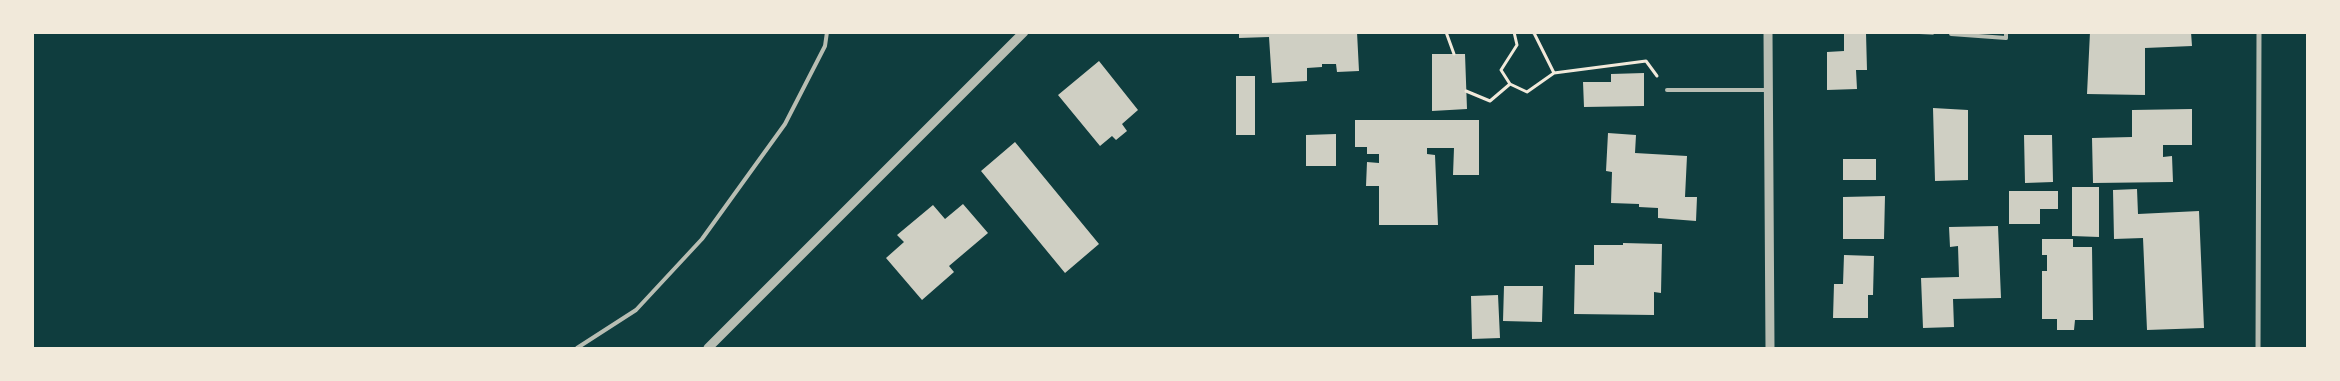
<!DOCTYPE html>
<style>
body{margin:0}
#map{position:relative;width:2340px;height:381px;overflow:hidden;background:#0f3d3e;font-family:"PT Sans Narrow",sans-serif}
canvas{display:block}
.frame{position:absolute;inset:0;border:34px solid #f1e9da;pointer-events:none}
</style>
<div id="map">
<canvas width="2340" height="381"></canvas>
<div class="frame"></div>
</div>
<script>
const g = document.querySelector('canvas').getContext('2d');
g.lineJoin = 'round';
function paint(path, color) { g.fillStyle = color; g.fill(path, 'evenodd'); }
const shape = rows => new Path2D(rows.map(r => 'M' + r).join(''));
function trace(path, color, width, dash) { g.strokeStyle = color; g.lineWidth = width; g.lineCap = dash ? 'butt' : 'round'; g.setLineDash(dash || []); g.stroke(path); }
paint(shape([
 [1239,32,1357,32,1359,71,1337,72,1336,64,1322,64,1322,67,1307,68,1307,81,1272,83,1269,37,1239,38],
 [2090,32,2191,32,2192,46,2145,48,2145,95,2087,94],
 [1866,33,1867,70,1856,70,1857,89,1827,90,1827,52,1844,51,1844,34],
 [1432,54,1465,54,1467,109,1432,111],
 [1099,61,1138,110,1122,124,1127,131,1116,140,1112,136,1100,146,1058,95],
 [1644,73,1644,106,1584,107,1583,82,1611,82,1611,74],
 [1236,76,1255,76,1255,135,1236,135],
 [1933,108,1968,110,1968,180,1935,181],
 [2192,109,2192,145,2163,145,2163,157,2172,156,2173,182,2093,183,2092,138,2132,137,2132,110],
 [1355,120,1479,120,1479,175,1453,175,1454,148,1427,148,1427,154,1435,155,1438,225,1379,225,1379,186,1366,186,1367,162,1379,163,1379,154,1367,154,1367,147,1355,147],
 [1608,133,1636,135,1635,153,1687,156,1685,197,1697,197,1696,221,1658,218,1658,208,1639,207,1639,204,1611,203,1612,172,1606,171],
 [1336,134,1336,166,1306,166,1306,135],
 [2024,135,2052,135,2053,182,2025,183],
 [1015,142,1099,244,1065,273,981,171],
 [1843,159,1876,159,1876,180,1843,180],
 [2072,187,2099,187,2099,237,2072,236],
 [2137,189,2138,214,2199,211,2204,328,2147,330,2143,238,2114,239,2113,190],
 [2009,191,2058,191,2058,209,2040,209,2040,224,2009,224],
 [1885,196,1884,239,1843,239,1843,197],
 [963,204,988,233,949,266,954,272,922,300,886,258,904,242,897,235,933,205,945,219],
 [1998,226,2001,298,1953,299,1954,327,1923,328,1921,278,1959,277,1958,246,1950,247,1949,227],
 [2042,239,2073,239,2073,247,2092,247,2093,320,2075,320,2074,330,2057,330,2057,319,2042,319,2042,271,2047,271,2047,255,2042,255],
 [1623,243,1662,244,1661,293,1654,292,1654,315,1574,314,1575,265,1594,265,1594,245,1623,245],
 [1844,255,1874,256,1873,295,1868,295,1868,318,1833,318,1834,284,1843,284],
 [1504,286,1543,286,1542,322,1503,321],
 [1498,295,1500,338,1472,339,1471,296]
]), '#cfcfc3');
trace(shape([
 [1446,32,1454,54],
 [1531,32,1534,33,1554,73,1646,61,1657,76],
 [1906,32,1933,33],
 [1510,84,1501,70,1517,45,1514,32],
 [1466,91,1490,101,1510,84,1527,92,1554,73]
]), '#f1e9da', 3);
trace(shape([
 [1951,34,2006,38,2006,32],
 [1667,90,1767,90],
 [577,348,636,310,702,239,785,124,825,46,827,32]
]), '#b8beb3', 4);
trace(shape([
 [2258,348,2259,32]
]), '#b8beb3', 5);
trace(shape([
 [1768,32,1770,348],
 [708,348,1024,32]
]), '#b8beb3', 9);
</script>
